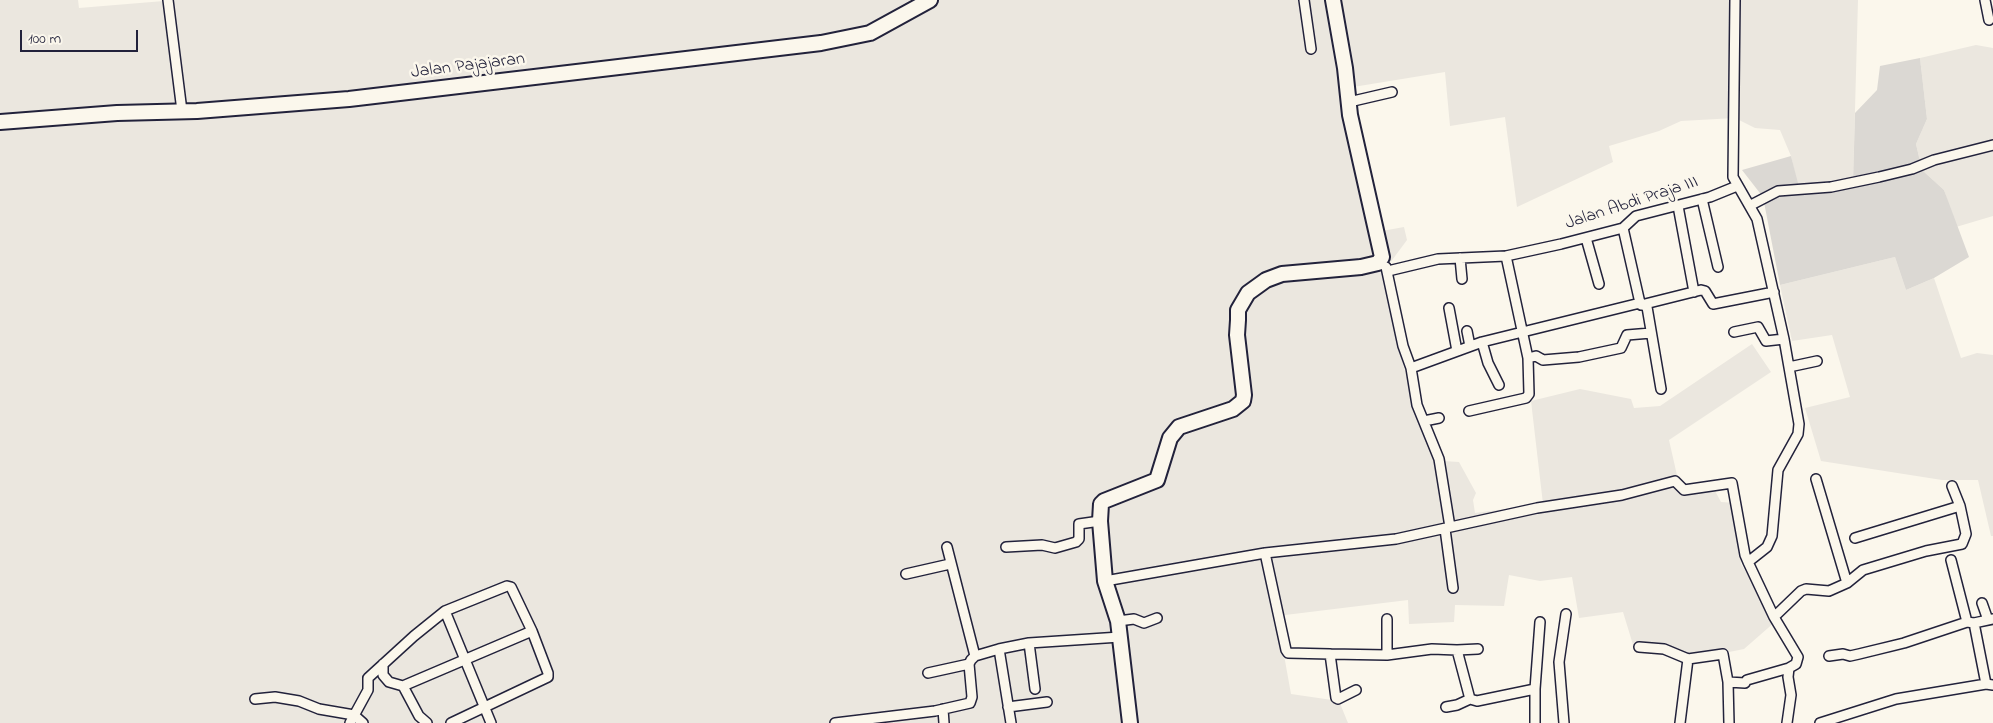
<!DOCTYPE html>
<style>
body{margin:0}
#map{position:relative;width:1993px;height:723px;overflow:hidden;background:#fbf7ec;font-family:"Indie Flower",sans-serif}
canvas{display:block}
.scale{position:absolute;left:20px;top:30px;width:118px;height:22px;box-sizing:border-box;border:2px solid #22223b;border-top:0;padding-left:6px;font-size:15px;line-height:18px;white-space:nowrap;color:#22223b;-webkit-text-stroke:4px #fbf7ec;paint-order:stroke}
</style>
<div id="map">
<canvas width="1993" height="723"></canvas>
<div class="scale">100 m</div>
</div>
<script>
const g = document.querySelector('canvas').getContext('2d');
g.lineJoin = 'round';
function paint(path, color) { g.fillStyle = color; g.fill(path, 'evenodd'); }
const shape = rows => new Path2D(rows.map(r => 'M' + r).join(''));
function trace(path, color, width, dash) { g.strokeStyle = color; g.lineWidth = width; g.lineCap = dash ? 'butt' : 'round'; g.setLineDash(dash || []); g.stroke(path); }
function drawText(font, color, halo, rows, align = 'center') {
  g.font = font + ' "Indie Flower",sans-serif'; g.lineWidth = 5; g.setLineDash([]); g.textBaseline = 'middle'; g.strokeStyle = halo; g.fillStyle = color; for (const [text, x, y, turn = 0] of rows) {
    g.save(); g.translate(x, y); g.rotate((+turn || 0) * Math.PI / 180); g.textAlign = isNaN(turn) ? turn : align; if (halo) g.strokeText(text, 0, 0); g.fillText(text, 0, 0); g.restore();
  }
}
paint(shape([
 [0,0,78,0,79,8,176,0,1858,0,1853,182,1798,187,1791,156,1780,130,1755,128,1735,118,1681,121,1659,131,1609,146,1613,162,1517,207,1505,117,1450,126,1445,72,1347,88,1382,231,1404,227,1407,240,1384,271,1402,361,1418,414,1437,440,1443,461,1459,462,1476,493,1473,500,1475,513,1543,504,1531,401,1580,389,1631,399,1634,408,1660,406,1752,344,1771,372,1669,440,1681,493,1714,489,1721,502,1736,503,1741,564,1776,621,1744,649,1689,660,1665,649,1634,648,1623,612,1579,618,1572,577,1540,581,1509,575,1504,606,1455,605,1454,622,1409,624,1408,600,1277,616,1291,694,1339,701,1348,723,0,723],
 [1976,45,1993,48,1993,216,1956,227,1944,190,1922,170,1916,144,1927,119,1920,58],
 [1895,257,1906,290,1934,278,1961,358,1977,353,1993,355,1993,536,1991,536,1978,480,1942,480,1821,461,1805,408,1850,397,1832,335,1792,341,1780,285]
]), '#ebe7df');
paint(shape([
 [1920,58,1927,119,1916,144,1922,170,1944,190,1969,257,1934,278,1906,290,1895,257,1780,285,1763,197,1742,170,1791,156,1799,187,1853,182,1855,113,1877,90,1880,66]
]), '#dbd8d3');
const street = shape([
 [168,0,182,111],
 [1304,0,1311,49],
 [1735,0,1733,177,1757,219,1784,339,1799,424,1798,434,1778,470,1772,536,1767,547,1748,562,1774,617,1798,657,1796,664,1789,668,1788,677,1791,695,1787,723],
 [1985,0,1989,20],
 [1349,102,1392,92],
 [1702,199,1718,267],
 [1751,205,1778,191,1831,187,1879,177,1912,169,1934,160,1993,145],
 [1678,206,1694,292],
 [1623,228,1640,303,1647,307,1661,389],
 [1586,238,1599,284],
 [1460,258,1462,279],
 [1386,267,1403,346,1411,368,1417,405,1439,459,1450,527],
 [1388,271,1438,259,1506,256,1561,244,1623,228,1636,216,1710,197,1737,186],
 [1641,305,1701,290,1705,291,1713,304,1774,292],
 [1449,308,1457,351],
 [1467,331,1470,346],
 [1734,332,1758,327,1766,341,1784,339],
 [1482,342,1488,363,1499,385],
 [1528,358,1536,356,1543,360,1579,357,1621,348,1627,335,1651,333],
 [1789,367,1817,361],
 [1411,368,1482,342,1640,303],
 [1469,411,1526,398,1529,394,1528,358,1506,256],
 [1424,421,1439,418],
 [1816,479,1847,583],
 [1445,529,1453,588],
 [1855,538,1960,506],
 [947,547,975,656],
 [1006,547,1042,545,1055,548,1076,542,1079,539,1079,524,1100,521],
 [1265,553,1286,650,1288,653,1330,654,1336,698,1338,699,1356,690],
 [1951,560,1967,622,1974,623,1993,619],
 [906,574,950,564],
 [1105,581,1265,553,1396,539,1537,508,1622,495,1675,481,1684,490,1732,483,1745,555,1748,562],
 [1982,603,1988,620],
 [445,611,507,586,511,587,532,631,548,673,548,677,451,723],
 [1774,617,1801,591,1806,589,1829,591,1847,583,1863,570,1926,551,1962,544,1966,534,1960,506,1952,486],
 [1387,619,1387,655],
 [1118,621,1134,619,1144,623,1157,618],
 [1974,623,1986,684],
 [1029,643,1035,689],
 [1639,647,1664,649,1688,659,1723,654,1728,682,1729,723],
 [999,649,1011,723],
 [1457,650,1478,649],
 [1330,654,1387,655,1432,649,1457,650,1470,699,1477,701,1535,689,1535,723],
 [1829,656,1843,654,1850,656,1859,654,1904,643,1967,622],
 [383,664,383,675,389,682,403,686,532,631],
 [928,673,969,664],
 [1747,680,1789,668],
 [1728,682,1745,683],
 [403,686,419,716,427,723],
 [1535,689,1540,622],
 [255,699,275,697,299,701,319,709,354,715,363,723],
 [1008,707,1047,702],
 [1446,707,1457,705,1470,699],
 [943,709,944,723],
 [350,723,368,690,368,678,414,636,445,611,491,723],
 [835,723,935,711,970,703,972,697,969,664,971,660,975,656,999,649,1029,643,1120,637],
 [1564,723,1559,662,1566,614],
 [1680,723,1688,659],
 [1820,723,1896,699,1986,684,1993,685]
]);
const secondary = shape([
 [0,122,117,113,197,111,349,99,821,43,870,33,930,0],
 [1130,723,1118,621,1105,581,1100,521,1101,504,1104,501,1157,480,1170,438,1179,427,1233,409,1243,401,1244,395,1237,335,1238,320,1238,310,1248,293,1266,280,1282,274,1361,267,1378,263,1382,257,1350,115,1345,68,1333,0]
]);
trace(street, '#22223b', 12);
trace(secondary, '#22223b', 18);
trace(street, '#fbf7ec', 9);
trace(secondary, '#fbf7ec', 14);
drawText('18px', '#22223b', '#fbf7ec', [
 ["Jalan Pajajaran",468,67,-7],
 ["Jalan Abdi Praja III",1632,204,-18]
]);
</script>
